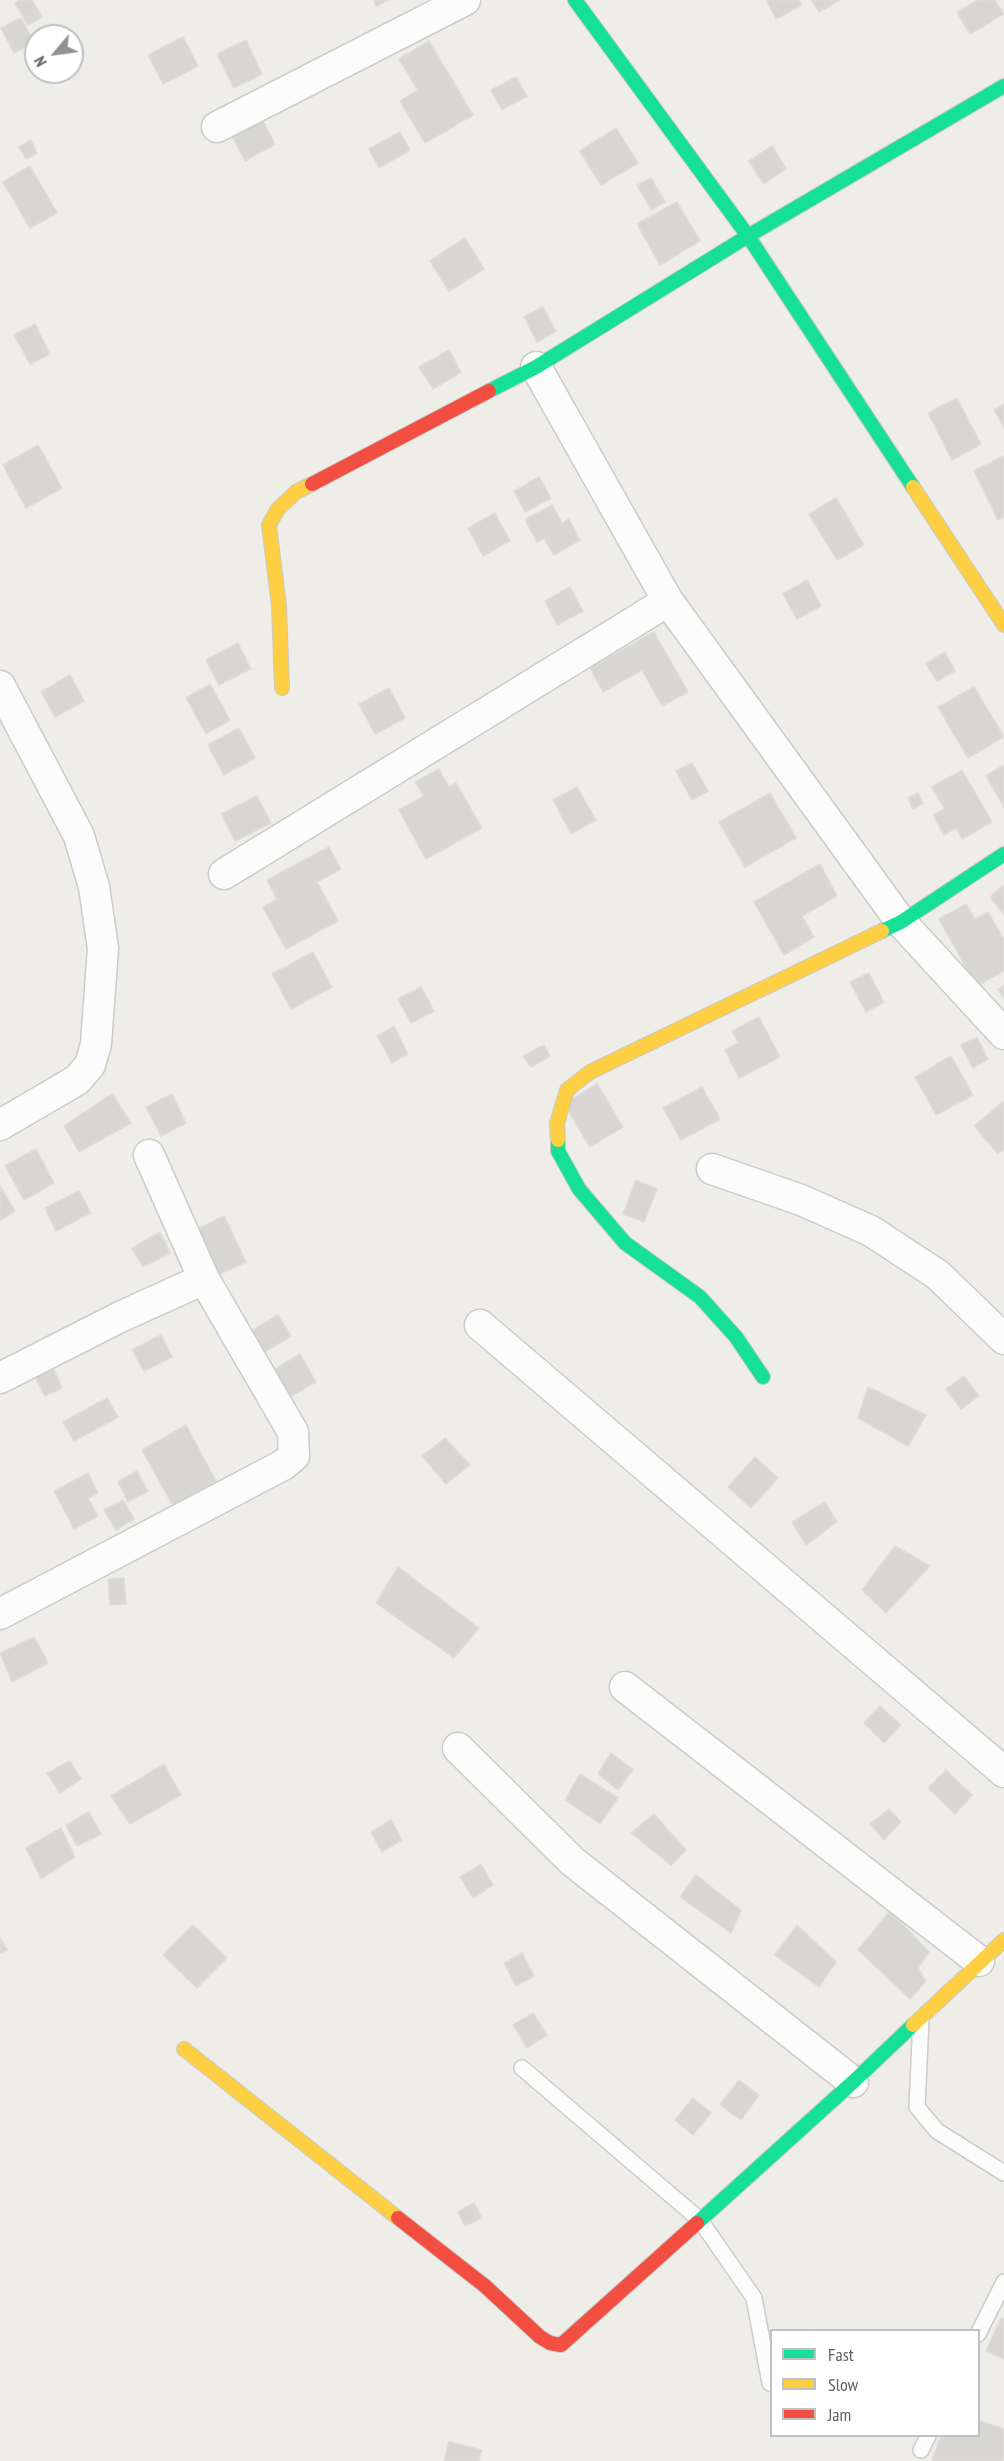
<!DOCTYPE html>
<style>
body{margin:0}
#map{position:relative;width:1004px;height:2461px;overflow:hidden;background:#eeede8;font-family:"PT Sans Narrow",sans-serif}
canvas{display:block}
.legend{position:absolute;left:770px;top:2329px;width:210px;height:108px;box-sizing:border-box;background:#fff;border:2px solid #bec0c2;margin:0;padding:8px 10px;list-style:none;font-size:18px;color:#5d6166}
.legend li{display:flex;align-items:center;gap:12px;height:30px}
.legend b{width:30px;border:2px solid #bec0c2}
.north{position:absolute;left:24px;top:24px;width:60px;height:60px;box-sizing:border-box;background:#fff;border:2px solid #bec0c2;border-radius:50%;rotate:241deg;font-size:16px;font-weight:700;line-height:24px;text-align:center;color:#5d6166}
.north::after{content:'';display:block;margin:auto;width:21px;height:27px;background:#909294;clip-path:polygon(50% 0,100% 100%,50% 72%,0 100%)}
</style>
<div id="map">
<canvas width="1004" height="2461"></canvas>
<ul class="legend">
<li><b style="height:8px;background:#16e098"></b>Fast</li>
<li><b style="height:8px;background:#ffcf43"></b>Slow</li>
<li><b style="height:8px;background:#f24e42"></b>Jam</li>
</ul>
<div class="north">N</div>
</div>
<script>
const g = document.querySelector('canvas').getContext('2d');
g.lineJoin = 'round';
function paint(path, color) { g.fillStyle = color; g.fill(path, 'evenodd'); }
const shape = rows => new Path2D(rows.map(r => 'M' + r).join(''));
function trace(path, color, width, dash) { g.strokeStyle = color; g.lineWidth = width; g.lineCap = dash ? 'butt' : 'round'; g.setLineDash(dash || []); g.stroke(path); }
const building = shape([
 [20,0,32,0,42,17,28,25,15,3,20,0],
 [373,0,389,0,376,6,373,0],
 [766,0,799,0,802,5,776,19,766,0],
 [812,0,840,0,819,12,812,0],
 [978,0,995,0,1004,14,970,34,957,12,978,0],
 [21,18,34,42,14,53,1,28,21,18],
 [183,37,198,66,163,84,148,55,183,37],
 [246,40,262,74,234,88,217,54,246,40],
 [429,41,473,115,425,143,400,101,418,90,399,59,429,41],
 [516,77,527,96,502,110,491,90,516,77],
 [262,119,275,144,245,161,232,136,262,119],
 [616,128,638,163,601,185,580,151,616,128],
 [400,132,410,150,379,168,369,149,400,132],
 [31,140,37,153,26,159,19,147,31,140],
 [772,146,786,169,764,184,749,161,772,146],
 [30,166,57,213,30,228,3,182,30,166],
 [651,178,665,202,651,210,637,185,651,178],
 [677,202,700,241,660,265,637,224,677,202],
 [465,238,484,269,449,291,430,261,465,238],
 [543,307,556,331,537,342,524,317,543,307],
 [35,324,50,354,30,364,14,335,35,324],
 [449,350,461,372,433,389,419,367,449,350],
 [957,398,981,444,952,460,928,413,957,398],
 [1004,404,1004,428,994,410,1004,404],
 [38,445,62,488,26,508,3,465,38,445],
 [1004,456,1004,517,998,520,974,471,1004,456],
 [539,477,551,498,525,512,514,491,539,477],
 [836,498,864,545,837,560,809,514,836,498],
 [552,505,562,523,569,519,580,540,554,555,544,538,537,542,525,520,552,505],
 [495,513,510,541,483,556,468,528,495,513],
 [807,580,821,606,797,619,783,594,807,580],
 [570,587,583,611,557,625,545,601,570,587],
 [654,632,688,692,662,706,642,670,603,692,590,668,654,632],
 [238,643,251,669,219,685,206,660,238,643],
 [945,652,955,671,937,681,926,664,945,652],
 [70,675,84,701,55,717,41,692,70,675],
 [210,684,230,720,206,734,186,698,210,684],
 [974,687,1004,737,968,758,938,707,974,687],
 [389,688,405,718,375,734,359,704,389,688],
 [239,728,255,758,224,775,208,745,239,728],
 [692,763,708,791,692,800,676,771,692,763],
 [1004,765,1004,807,986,776,1004,765],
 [439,769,449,787,456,783,482,828,426,859,399,810,424,796,415,782,439,769],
 [962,770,992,822,962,839,956,828,944,835,933,815,945,809,932,787,962,770],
 [577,787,596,820,571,834,553,800,577,787],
 [770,793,796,838,745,867,719,822,770,793],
 [918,793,923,803,913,809,908,798,918,793],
 [257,796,271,823,235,841,221,814,257,796],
 [329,847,341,869,317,882,338,921,286,949,263,907,277,899,267,880,329,847],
 [820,864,837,896,802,916,814,937,784,955,754,902,820,864],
 [1004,885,1004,914,990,897,1004,885],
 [966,904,975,919,988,912,1004,940,1004,971,976,986,939,919,966,904],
 [313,952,332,987,291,1009,272,974,313,952],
 [869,973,884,1002,866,1012,850,982,869,973],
 [1004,985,1004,998,998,990,1004,985],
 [421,987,434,1011,411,1023,398,999,421,987],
 [759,1017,780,1057,739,1078,725,1050,739,1043,732,1031,759,1017],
 [394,1026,408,1054,392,1063,377,1036,394,1026],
 [977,1037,988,1059,973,1068,961,1045,977,1037],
 [544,1045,550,1056,531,1067,523,1056,544,1045],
 [951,1056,973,1095,936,1115,915,1077,951,1056],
 [597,1084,623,1127,590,1147,564,1104,597,1084],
 [702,1087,720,1119,681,1140,663,1108,702,1087],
 [112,1094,131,1123,79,1152,64,1126,112,1094],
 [172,1094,186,1123,161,1136,146,1107,172,1094],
 [1004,1101,1004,1149,998,1154,974,1126,1004,1101],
 [36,1149,54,1183,24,1200,5,1166,36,1149],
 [636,1180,657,1189,644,1222,623,1214,636,1180],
 [0,1186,15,1211,0,1220,0,1186],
 [79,1191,91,1213,56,1231,45,1208,79,1191],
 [224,1216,246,1262,218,1275,196,1230,224,1216],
 [160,1232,170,1253,143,1267,132,1248,160,1232],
 [278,1315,291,1336,261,1354,248,1333,278,1315],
 [161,1335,172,1357,144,1371,132,1350,161,1335],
 [300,1354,316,1382,286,1399,271,1372,300,1354],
 [53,1368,62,1388,45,1396,35,1377,53,1368],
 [964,1376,979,1396,961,1409,946,1389,964,1376],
 [868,1387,926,1415,908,1446,858,1418,868,1387],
 [107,1398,118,1417,74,1441,63,1422,107,1398],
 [186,1425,216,1481,173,1506,142,1450,186,1425],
 [445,1438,470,1465,446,1484,422,1456,445,1438],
 [755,1457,778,1478,751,1508,728,1487,755,1457],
 [137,1471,148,1491,128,1502,118,1482,137,1471],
 [88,1473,98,1493,88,1498,98,1516,74,1529,54,1491,88,1473],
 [123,1500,134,1519,116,1530,104,1510,123,1500],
 [825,1502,837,1522,806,1545,792,1522,825,1502],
 [895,1546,930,1566,886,1613,862,1590,895,1546],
 [398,1567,479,1628,454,1658,376,1603,398,1567],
 [124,1578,126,1604,110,1605,108,1579,124,1578],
 [34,1637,48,1663,12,1682,0,1653,34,1637],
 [880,1706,901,1725,884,1743,864,1723,880,1706],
 [611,1753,633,1769,618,1790,598,1774,611,1753],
 [70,1761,81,1779,60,1793,47,1773,70,1761],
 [164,1764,181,1795,130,1824,111,1796,164,1764],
 [946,1770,972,1795,955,1814,928,1788,946,1770],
 [580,1774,618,1798,600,1824,565,1800,580,1774],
 [889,1809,901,1822,884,1840,870,1824,889,1809],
 [89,1812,101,1834,77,1846,66,1825,89,1812],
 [654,1814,686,1850,671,1865,631,1833,654,1814],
 [391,1820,402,1840,382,1852,371,1832,391,1820],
 [61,1828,75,1857,41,1879,26,1848,61,1828],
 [481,1864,493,1885,473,1898,460,1877,481,1864],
 [696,1875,741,1910,731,1933,680,1897,696,1875],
 [890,1911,929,1952,918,1968,926,1981,910,1999,858,1950,890,1911],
 [193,1925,227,1958,197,1988,163,1955,193,1925],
 [797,1925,836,1962,819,1987,775,1955,797,1925],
 [0,1938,7,1950,0,1953,0,1938],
 [522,1953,534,1976,516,1986,504,1963,522,1953],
 [533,2013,547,2035,527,2048,513,2025,533,2013],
 [739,2080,759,2095,741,2120,720,2105,739,2080],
 [693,2098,711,2113,693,2135,675,2120,693,2098],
 [474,2203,482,2218,465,2226,458,2212,474,2203],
 [1001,2318,1004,2319,1004,2359,986,2351,1001,2318],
 [978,2420,1004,2429,1003,2461,932,2461,941,2436,978,2436,978,2420],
 [449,2442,482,2450,479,2461,444,2461,449,2442]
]);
paint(building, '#d7d6d3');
trace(building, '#dddcd8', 1.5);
const lane = shape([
 [921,2019,917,2107,937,2131,1004,2173],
 [522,2068,700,2220,754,2298,770,2383],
 [978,2334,1004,2282],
 [921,2450,928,2436]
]);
const street = shape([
 [217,127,465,0],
 [536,367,668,601,901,922,1004,1034],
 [0,686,79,836,94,887,103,948,96,1044,90,1065,77,1080,0,1125],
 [224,874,668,601],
 [712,1169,801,1200,871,1231,938,1275,1004,1339],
 [480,1325,1004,1772],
 [0,1378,120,1317,204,1279,149,1155],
 [0,1614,283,1465,294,1456,293,1432,204,1279],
 [625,1687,979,1961],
 [458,1748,572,1861,853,2082]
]);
const fast = shape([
 [575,0,748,236,913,487],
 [489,391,536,367,748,236,1004,86],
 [882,931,901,922,1004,854],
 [558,1140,558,1151,579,1189,625,1243,700,1297,736,1337,763,1377],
 [697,2223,853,2082,913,2025]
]);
const slow = shape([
 [913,487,1004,625],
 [282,688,279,606,269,525,278,509,296,492,312,484],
 [558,1140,557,1123,567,1090,590,1072,882,931],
 [913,2025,1004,1940],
 [184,2049,398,2218]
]);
const jam = shape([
 [312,484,489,391],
 [398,2218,485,2286,540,2337,550,2343,561,2345,697,2223]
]);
trace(lane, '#cbcbca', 18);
trace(street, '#cbcbca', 33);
trace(fast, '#c9cac8', 16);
trace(slow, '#c9cac8', 16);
trace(jam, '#c9cac8', 16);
trace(lane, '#fcfcfc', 15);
trace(street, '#fcfcfc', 30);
trace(fast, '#16e098', 14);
trace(slow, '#ffcf43', 14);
trace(jam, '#f24e42', 14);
</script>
